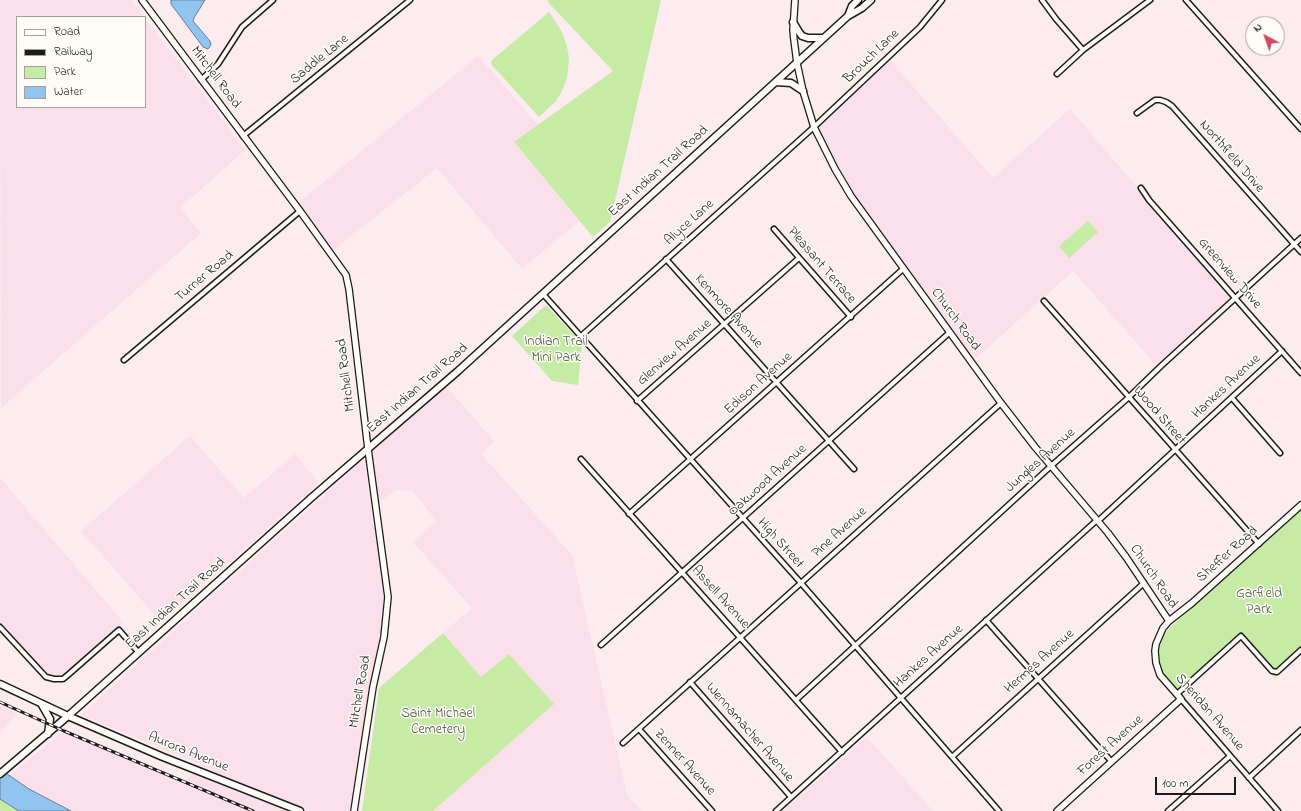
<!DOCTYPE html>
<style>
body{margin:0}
#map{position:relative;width:1301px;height:811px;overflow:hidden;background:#fcebef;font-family:"Indie Flower",sans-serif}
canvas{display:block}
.legend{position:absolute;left:16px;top:16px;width:130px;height:92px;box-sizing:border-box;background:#fdfcf7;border:1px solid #a3a29f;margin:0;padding:5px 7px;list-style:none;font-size:12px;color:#1c1c1c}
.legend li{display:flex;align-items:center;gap:8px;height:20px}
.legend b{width:20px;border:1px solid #a3a29f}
.north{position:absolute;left:1245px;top:16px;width:40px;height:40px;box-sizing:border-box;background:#fdfcf7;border:1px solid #a3a29f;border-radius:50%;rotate:319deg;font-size:11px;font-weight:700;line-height:16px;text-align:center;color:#1c1c1c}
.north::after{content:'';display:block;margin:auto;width:14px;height:18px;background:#d1495b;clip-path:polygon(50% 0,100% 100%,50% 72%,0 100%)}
.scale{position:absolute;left:1155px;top:777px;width:81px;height:18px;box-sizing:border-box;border:2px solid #1c1c1c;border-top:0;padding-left:5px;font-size:12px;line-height:14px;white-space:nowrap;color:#1c1c1c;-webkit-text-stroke:3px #fdfcf7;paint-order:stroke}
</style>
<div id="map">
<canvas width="1301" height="811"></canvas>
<ul class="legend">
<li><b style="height:5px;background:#fdfcf7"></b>Road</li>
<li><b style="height:5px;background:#1c1c1c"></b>Railway</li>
<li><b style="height:11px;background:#c6eba5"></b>Park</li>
<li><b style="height:11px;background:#91c4ee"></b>Water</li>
</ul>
<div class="north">N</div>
<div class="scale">100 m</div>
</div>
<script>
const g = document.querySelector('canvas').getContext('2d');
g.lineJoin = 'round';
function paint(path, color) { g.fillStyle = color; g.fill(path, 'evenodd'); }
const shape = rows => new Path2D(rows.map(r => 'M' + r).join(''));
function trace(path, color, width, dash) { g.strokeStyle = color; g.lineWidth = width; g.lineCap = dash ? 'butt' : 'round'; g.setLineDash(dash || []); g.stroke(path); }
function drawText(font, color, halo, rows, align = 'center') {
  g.font = font + ' "Indie Flower",sans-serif'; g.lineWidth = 3; g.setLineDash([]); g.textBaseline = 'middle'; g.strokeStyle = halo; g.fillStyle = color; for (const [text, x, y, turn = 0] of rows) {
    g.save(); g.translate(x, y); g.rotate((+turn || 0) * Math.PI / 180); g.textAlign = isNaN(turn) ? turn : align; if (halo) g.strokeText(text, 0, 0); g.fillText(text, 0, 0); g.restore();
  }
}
paint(shape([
 [0,0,131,0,144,17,17,17,17,107,145,107,145,18,245,150,180,208,201,233,1,408],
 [478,56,538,125,514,143,579,221,522,269,437,168,332,251,297,204],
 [890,60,993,178,1070,109,1231,297,1156,365,1073,271,973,361,852,194,816,127],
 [445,385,494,441,481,454,572,555,627,795,641,811,433,811,554,704,509,654,481,677,443,633,472,608,413,542,437,521,412,491,396,490,379,502,372,450],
 [190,436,244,498,295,454,319,483,161,622,81,531],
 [364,459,385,593,381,640,354,811,311,811,301,806,298,811,71,811,29,789,10,775,63,732,182,783,202,765,81,715],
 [0,478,123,622,55,683,0,621],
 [0,705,17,714,0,733],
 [867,737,933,811,784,811]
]), '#fbdfea');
paint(shape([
 [549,0,661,0,610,222,593,237,514,142,613,71,547,1],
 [549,12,562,32,567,46,569,59,567,78,562,91,556,101,539,117,491,64,492,60],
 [1088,221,1098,232,1069,258,1059,246],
 [546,305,582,344,578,385,552,381,512,336],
 [1301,510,1301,654,1275,678,1241,640,1181,695,1165,676,1160,667,1158,650,1163,635,1180,618],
 [443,633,481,677,509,654,554,704,433,811,362,811,379,688],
 [0,799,19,811,0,811]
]), '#c6eba5');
const water = shape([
 [171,0,205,0,194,18,193,21,210,41,211,45,208,49,203,47,171,4,171,0],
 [0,769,29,789,71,811,19,811,0,799,0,769]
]);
paint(water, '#91c4ee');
trace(water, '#62819a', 1);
const minor = shape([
 [1042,0,1056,19,1083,50],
 [1186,0,1301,129],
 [1057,74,1083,50,1150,0],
 [201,80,218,64,242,27,273,0],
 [1137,113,1155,100,1160,100,1166,102,1172,106,1301,252],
 [243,136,410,0],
 [1141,188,1149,200,1301,373],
 [774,229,851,317],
 [666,259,854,469],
 [543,294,801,583,999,811],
 [1044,301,1259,544],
 [580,337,814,127,920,27,942,0],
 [124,360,300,211],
 [1232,398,1280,453],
 [637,401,799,258],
 [581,459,842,752],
 [629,514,903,269],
 [1098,521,1282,351],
 [986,620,1111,761],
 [0,627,46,677,54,679,63,679,69,674,119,630,139,653],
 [601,645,949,333],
 [690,682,791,797],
 [1177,694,1241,636,1272,671,1277,672,1301,650],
 [1181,699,1278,811],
 [796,700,1051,466,1128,398,1161,366,1301,238],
 [639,729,712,811],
 [623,743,1001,403],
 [952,757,1144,583],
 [1249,778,1301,730],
 [776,811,1097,520],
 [1168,811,1230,756]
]);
const tertiary = shape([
 [142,0,300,211,346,275,349,289,368,449,388,597,384,637,373,687,354,811],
 [795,0,793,30,794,40,797,63,803,91,814,127,835,169,851,196,1001,403,1035,447,1108,533,1126,557,1169,621],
 [1057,811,1181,699,1160,675,1156,663,1155,651,1156,644,1163,628,1169,621,1192,603,1301,505]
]);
const secondary = shape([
 [848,16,852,6,858,0],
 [793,22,799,32,802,36,808,38,824,38],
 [776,82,791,83,803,91],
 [0,684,68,716,163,757,300,811],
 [42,705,50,719,48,734],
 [0,774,68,716,311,498,458,371,848,16,862,8,871,0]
]);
trace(minor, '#1c1c1c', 7);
trace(tertiary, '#1c1c1c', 8);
trace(secondary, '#1c1c1c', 9);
trace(minor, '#fdfcf7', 4);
trace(tertiary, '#fdfcf7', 5.5);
trace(secondary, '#fdfcf7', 6);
const rail = shape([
 [0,702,64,731,253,811]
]);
trace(rail, '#1c1c1c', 3);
trace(rail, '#fdfcf7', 1.5, [4.5]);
drawText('14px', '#1c1c1c', '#fdfcf7', [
 ["Brouch Lane",872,57,-44],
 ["Saddle Lane",320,60,-39],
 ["Mitchell Road",215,78,53],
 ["Northfield Drive",1231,157,49],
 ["East Indian Trail Road",659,172,-42],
 ["Alyce Lane",690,223,-42],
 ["Pleasant Terrace",821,266,49],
 ["Greenview Drive",1229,274,49],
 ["Turner Road",205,277,-40],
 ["Kenmore Avenue",728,312,48],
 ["Church Road",955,320,54],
 ["Glenview Avenue",675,353,-41],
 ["Mitchell Road",347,375,-97],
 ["Edison Avenue",759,384,-42],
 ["Hankes Avenue",1227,387,-43],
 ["East Indian Trail Road",418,389,-41],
 ["Wood Street",1159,416,49],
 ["Jungles Avenue",1041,461,-42],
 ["Oakwood Avenue",768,481,-42],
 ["Pine Avenue",840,533,-42],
 ["High Street",780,544,48],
 ["Sheffer Road",1228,555,-42],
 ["Church Road",1153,577,56],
 ["Assell Avenue",720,598,48],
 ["East Indian Trail Road",176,604,-42],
 ["Hankes Avenue",929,657,-42],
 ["Hermes Avenue",1040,662,-42],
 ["Mitchell Road",361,692,-80],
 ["Sheridan Avenue",1209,713,49],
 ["Wennamacher Avenue",749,733,49],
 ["Forest Avenue",1111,746,-42],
 ["Aurora Avenue",188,753,22],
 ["Zenner Avenue",684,763,48]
]);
drawText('14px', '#4f5a45', '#fdfcf7', [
 ["Indian Trail",556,343],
 ["Mini Park",556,359],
 ["Garfield",1259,595],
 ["Park",1259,611],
 ["Saint Michael",438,715],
 ["Cemetery",438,731]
]);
</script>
